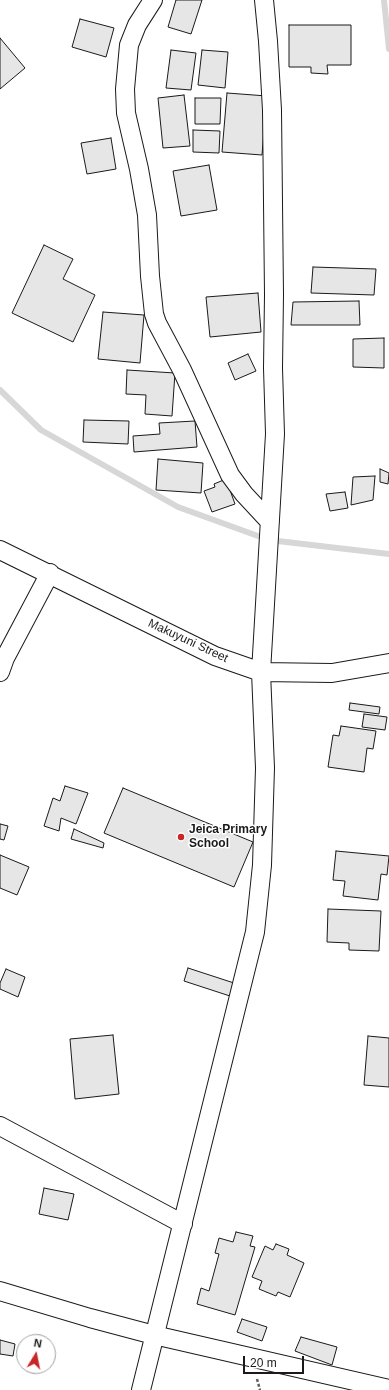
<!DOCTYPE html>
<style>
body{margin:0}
#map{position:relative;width:389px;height:1390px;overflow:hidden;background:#fff;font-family:Helvetica,sans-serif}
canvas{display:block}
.north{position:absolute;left:16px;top:1334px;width:40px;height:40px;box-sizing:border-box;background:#fff;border:1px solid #a3a3a3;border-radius:50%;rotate:10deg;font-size:11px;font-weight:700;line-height:16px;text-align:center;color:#1a1a1a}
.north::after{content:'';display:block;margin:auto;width:14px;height:18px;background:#c62828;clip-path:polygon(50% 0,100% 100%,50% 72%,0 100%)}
.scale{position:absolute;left:243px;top:1356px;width:61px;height:18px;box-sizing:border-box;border:2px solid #1a1a1a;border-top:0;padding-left:5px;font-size:12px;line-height:14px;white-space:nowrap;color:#1a1a1a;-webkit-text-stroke:3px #fff;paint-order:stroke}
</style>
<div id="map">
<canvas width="389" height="1390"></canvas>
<div class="north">N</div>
<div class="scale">20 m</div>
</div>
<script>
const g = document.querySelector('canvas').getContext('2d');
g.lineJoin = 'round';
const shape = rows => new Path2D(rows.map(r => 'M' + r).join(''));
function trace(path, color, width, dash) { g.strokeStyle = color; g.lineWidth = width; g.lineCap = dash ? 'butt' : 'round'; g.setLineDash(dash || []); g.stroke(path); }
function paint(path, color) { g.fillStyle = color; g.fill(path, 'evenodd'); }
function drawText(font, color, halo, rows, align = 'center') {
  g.font = font + ' Helvetica,sans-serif'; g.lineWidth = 3; g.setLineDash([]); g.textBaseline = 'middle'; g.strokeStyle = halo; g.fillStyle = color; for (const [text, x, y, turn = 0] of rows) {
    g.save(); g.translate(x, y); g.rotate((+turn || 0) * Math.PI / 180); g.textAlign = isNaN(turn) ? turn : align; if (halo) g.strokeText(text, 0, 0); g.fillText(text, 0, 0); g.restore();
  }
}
trace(shape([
 [384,0,389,49],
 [0,390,41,430,178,507,269,540,389,554]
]), '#d7d7d7', 6);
const building = shape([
 [176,0,202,0,191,34,168,27,176,0],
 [80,19,114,28,106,57,72,47,80,19],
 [289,25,351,25,351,65,327,65,328,74,311,73,311,67,289,67,289,25],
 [0,38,25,68,0,89,0,38],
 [171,50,196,53,191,90,166,88,171,50],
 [202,50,228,52,225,88,198,85,202,50],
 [227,93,267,96,262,155,222,152,227,93],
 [184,95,190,146,163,148,158,98,184,95],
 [195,98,221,98,220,124,195,124,195,98],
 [193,130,220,131,219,153,193,152,193,130],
 [111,138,116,169,87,174,81,143,111,138],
 [209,165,217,210,181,216,173,171,209,165],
 [44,245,73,259,63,279,95,295,73,342,12,313,44,245],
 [313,267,376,269,374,295,311,293,313,267],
 [258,293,261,332,210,337,206,297,258,293],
 [359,301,360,325,291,325,293,302,359,301],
 [103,312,144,315,140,363,98,359,103,312],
 [384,338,384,368,353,367,353,339,384,338],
 [248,354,256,371,235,380,228,363,248,354],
 [127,370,175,373,172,416,145,414,146,395,126,394,127,370],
 [84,420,129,421,128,444,83,442,84,420],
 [195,421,197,447,134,452,133,436,160,434,159,423,195,421],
 [158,459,203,463,201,493,156,490,158,459],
 [380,469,389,473,388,484,380,482,380,469],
 [375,476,373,500,351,505,353,477,375,476],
 [226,479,235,504,212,512,204,491,215,487,214,484,226,479],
 [345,492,348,508,330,511,326,494,345,492],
 [350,703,380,707,379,714,349,710,350,703],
 [364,714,387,717,385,730,362,727,364,714],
 [341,726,376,731,373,749,367,748,364,772,328,767,333,735,339,736,341,726],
 [65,786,88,793,76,824,61,818,59,831,44,826,53,798,60,801,65,786],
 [123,788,253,842,234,887,104,833,123,788],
 [0,824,8,826,4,840,0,839,0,824],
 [74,829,104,843,103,848,71,839,74,829],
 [336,851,389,856,387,875,381,874,378,900,343,896,345,881,333,880,336,851],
 [0,855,29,867,17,895,0,888,0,855],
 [328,909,381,911,379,951,349,950,349,943,327,942,328,909],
 [188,968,237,984,233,997,184,981,188,968],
 [6,969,25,977,18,997,0,989,0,983,6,969],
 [113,1035,119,1094,75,1099,70,1039,113,1035],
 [368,1036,389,1038,389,1087,364,1085,368,1036],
 [44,1188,74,1194,68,1220,39,1214,44,1188],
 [236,1232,253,1236,250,1246,255,1247,235,1315,197,1304,201,1288,209,1291,219,1254,215,1253,219,1238,233,1242,236,1232],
 [276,1244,289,1249,287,1255,304,1263,290,1297,278,1292,276,1296,259,1289,262,1281,252,1277,265,1246,273,1250,276,1244],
 [242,1319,267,1327,262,1341,237,1332,242,1319],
 [301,1337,337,1347,332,1365,295,1351,301,1337],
 [0,1340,15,1344,13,1356,0,1354,0,1340]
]);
paint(building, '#e6e6e6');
trace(building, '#1a1a1a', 1);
const street = shape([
 [153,0,137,25,129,45,125,89,126,113,139,169,147,215,150,276,154,314,157,323,182,370,230,475,244,494,270,522],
 [0,550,215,656,261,672,332,673,389,663],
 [0,672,5,658,50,573],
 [0,1126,183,1224],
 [0,1291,90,1318,154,1335,389,1389],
 [141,1390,255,932,262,865,265,768,261,672,275,434,273,368,274,295,272,110,268,41,264,0]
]);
trace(street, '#1a1a1a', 20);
trace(shape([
 [257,1379,260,1390]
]), '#5f5f5f', 2.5, [3, 2]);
trace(street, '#fff', 18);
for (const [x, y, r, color] of [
 [181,837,4,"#c62828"]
]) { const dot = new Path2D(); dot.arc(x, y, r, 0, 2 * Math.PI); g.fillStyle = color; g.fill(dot); trace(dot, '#fff', 1.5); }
drawText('12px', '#1a1a1a', '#fff', [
 ["Makuyuni Street",188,641,25]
]);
drawText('bold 12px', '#1a1a1a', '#fff', [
 ["Jeica Primary",189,830],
 ["School",189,844]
], 'left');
</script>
